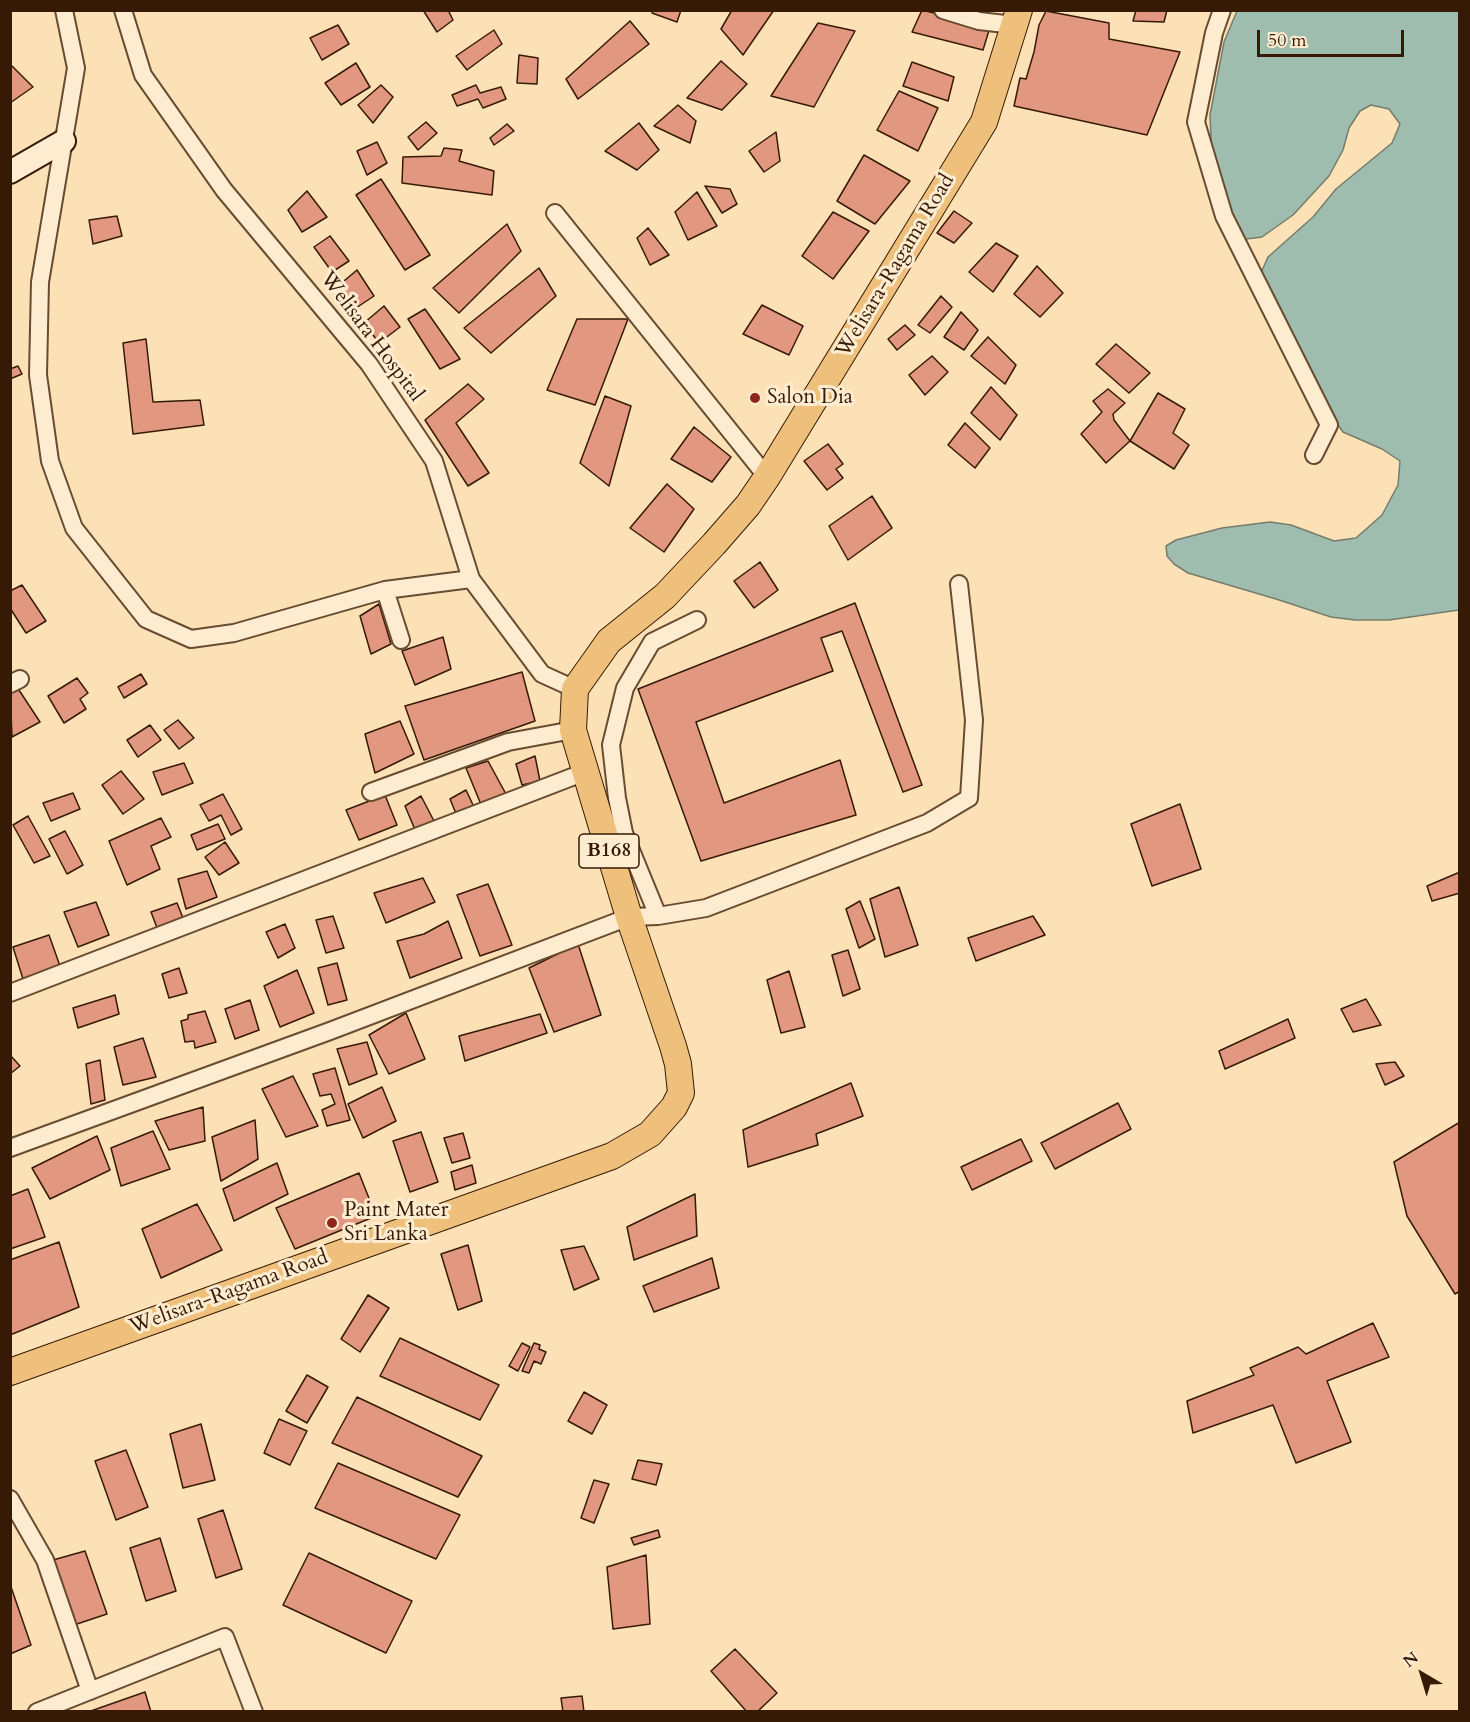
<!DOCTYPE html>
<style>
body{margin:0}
#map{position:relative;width:1470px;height:1722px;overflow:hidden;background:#fde1b6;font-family:Cardo,serif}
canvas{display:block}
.frame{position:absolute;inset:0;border:12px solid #361a05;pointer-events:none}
.north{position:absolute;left:1392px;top:1644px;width:60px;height:60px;-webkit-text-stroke:4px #feecd0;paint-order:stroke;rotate:322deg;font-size:16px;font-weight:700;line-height:24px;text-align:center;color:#361a05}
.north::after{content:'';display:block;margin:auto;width:21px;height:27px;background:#361a05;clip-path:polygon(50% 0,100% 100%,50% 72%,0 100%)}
.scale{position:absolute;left:1257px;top:30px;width:147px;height:27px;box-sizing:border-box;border:3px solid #361a05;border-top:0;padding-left:8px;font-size:18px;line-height:21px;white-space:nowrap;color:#361a05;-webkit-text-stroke:4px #feecd0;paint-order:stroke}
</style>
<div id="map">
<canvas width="1470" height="1722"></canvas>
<div class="frame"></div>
<div class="north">N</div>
<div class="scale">50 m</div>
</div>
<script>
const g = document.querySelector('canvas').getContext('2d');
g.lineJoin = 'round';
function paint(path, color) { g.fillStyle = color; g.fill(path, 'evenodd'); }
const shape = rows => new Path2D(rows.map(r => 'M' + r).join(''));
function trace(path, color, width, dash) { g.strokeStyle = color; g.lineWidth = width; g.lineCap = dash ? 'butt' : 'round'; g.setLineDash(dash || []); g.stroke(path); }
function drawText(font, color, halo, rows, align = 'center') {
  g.font = font + ' Cardo,serif'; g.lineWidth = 6; g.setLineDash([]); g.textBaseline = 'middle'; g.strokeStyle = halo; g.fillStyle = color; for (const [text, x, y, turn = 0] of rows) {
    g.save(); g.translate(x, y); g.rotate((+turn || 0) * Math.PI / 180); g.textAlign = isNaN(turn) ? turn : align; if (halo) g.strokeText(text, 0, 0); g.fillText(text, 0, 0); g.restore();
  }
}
const water = shape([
 [1237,11,1459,11,1459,610,1389,620,1355,620,1331,617,1276,599,1188,573,1174,564,1167,556,1166,546,1176,540,1222,528,1270,522,1291,525,1334,541,1356,538,1382,515,1398,485,1400,461,1382,449,1343,432,1334,419,1260,275,1268,257,1313,217,1336,189,1392,143,1400,124,1389,109,1371,105,1360,111,1349,128,1343,150,1329,176,1293,215,1262,237,1246,239,1236,228,1212,162,1210,115,1224,42,1237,11]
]);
paint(water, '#9fbdaf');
trace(water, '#757c6b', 1.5);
const building = shape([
 [423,10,448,10,453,20,437,32,423,10],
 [653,10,681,10,677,22,652,13,653,10],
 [732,10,774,10,743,55,721,29,732,10],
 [922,10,990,27,983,50,912,32,922,10],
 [1136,10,1167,10,1164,22,1133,21,1136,10],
 [1046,11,1109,23,1109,39,1180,52,1147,135,1014,106,1020,78,1026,79,1034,52,1039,25,1046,11],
 [630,21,649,44,578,99,566,79,630,21],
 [818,23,855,31,814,107,771,96,818,23],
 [338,25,349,44,322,60,310,38,338,25],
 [494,30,502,44,467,70,456,56,494,30],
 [519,55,538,58,537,84,517,83,519,55],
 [721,61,747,84,722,110,687,98,721,61],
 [912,62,954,77,948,101,903,86,912,62],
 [356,63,370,87,341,105,325,83,356,63],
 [10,64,33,87,10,103,10,64],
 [381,85,393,97,373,123,358,105,381,85],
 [476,85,480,93,501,87,506,99,483,108,478,99,457,106,452,95,476,85],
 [899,91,938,108,918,151,877,130,899,91],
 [678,105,696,121,690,143,654,126,678,105],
 [426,122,437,133,418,150,408,137,426,122],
 [639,123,659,150,637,170,605,151,639,123],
 [507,124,514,131,494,145,490,138,507,124],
 [776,132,780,161,764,172,749,151,776,132],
 [377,142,387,163,367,175,357,151,377,142],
 [444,148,462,150,459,161,494,171,492,195,402,183,403,157,441,156,444,148],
 [864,155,910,181,875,224,837,201,864,155],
 [381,179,430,255,405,270,356,195,381,179],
 [705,186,730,189,737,204,722,213,705,186],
 [307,191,327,217,302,232,288,210,307,191],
 [697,192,717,226,688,240,675,212,697,192],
 [954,211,972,223,954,243,937,233,954,211],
 [833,212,869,231,833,279,802,256,833,212],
 [117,216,122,236,93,244,89,220,117,216],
 [507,224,521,251,459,313,433,288,507,224],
 [648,228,669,255,650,265,637,238,648,228],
 [330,236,349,261,332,272,314,247,330,236],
 [996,243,1018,256,993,292,969,272,996,243],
 [1037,266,1063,293,1040,317,1014,294,1037,266],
 [539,268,556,296,491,353,464,328,539,268],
 [357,270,374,296,353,310,338,286,357,270],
 [941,296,952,307,930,333,918,325,941,296],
 [762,305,803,326,789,355,743,334,762,305],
 [384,306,400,327,379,343,364,323,384,306],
 [425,309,460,359,440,369,408,319,425,309],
 [961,312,978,330,964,350,944,337,961,312],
 [577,319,628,319,595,405,547,390,577,319],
 [905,325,915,335,897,350,888,339,905,325],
 [988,337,1016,365,1005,384,971,356,988,337],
 [146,339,153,402,200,400,204,425,133,434,123,343,146,339],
 [1116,344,1150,373,1129,393,1096,364,1116,344],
 [932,356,948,372,925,395,909,375,932,356],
 [18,366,22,374,10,379,10,369,18,366],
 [468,384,484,399,456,423,489,473,468,486,425,420,468,384],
 [991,387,1017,415,1000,440,971,413,991,387],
 [1108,389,1125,403,1113,414,1114,420,1130,441,1106,463,1081,434,1102,412,1093,401,1108,389],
 [1158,393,1185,409,1173,433,1189,445,1174,469,1130,441,1158,393],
 [605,396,631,406,609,486,580,463,605,396],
 [965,423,990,448,975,468,948,445,965,423],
 [694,427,731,457,712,482,671,459,694,427],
 [828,444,843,464,836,469,843,478,827,490,804,461,828,444],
 [667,484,694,509,664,552,630,528,667,484],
 [872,496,892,528,848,560,829,526,872,496],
 [760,562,778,590,754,608,734,581,760,562],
 [22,585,46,621,26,633,10,608,10,591,22,585],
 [855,603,922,785,903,792,842,631,821,638,833,671,696,722,724,803,840,760,856,815,701,861,638,689,855,603],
 [379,604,391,644,371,654,360,616,379,604],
 [443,637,451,669,415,685,402,651,443,637],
 [522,672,535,721,424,760,405,706,522,672],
 [141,674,147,684,124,698,118,687,141,674],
 [77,678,88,693,80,699,86,709,64,723,48,696,77,678],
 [17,687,40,722,12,737,10,691,17,687],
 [178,720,194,738,179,749,164,730,178,720],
 [400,721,414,754,375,773,365,734,400,721],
 [150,725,161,740,138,757,127,740,150,725],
 [535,756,540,781,522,785,516,764,535,756],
 [488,761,507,796,482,807,466,768,488,761],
 [184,763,193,783,162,795,153,772,184,763],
 [121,771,144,799,123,814,102,785,121,771],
 [466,790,474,807,457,816,450,799,466,790],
 [73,793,80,809,51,821,43,803,73,793],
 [223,794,242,829,231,835,221,815,209,821,200,805,223,794],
 [385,795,397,825,359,840,346,810,385,795],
 [421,796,435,823,416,832,405,806,421,796],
 [1180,804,1201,869,1152,886,1131,824,1180,804],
 [28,816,50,856,34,863,13,825,28,816],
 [161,818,171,837,151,846,160,869,127,885,109,841,161,818],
 [218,824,225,839,197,850,191,835,218,824],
 [65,831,83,865,67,874,49,839,65,831],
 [225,842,239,863,219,875,205,857,225,842],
 [207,871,217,897,186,909,178,879,207,871],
 [1460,872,1460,893,1432,901,1427,886,1460,872],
 [423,878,435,902,386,923,374,893,423,878],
 [488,884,512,945,480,956,457,895,488,884],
 [899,887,918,945,885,957,870,899,899,887],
 [860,901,875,939,859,948,846,909,860,901],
 [96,902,109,935,78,947,64,912,96,902],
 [177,903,185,923,159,933,151,912,177,903],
 [333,916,344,948,326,953,316,920,333,916],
 [1033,916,1045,935,976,961,968,938,1033,916],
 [448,921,462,958,410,978,397,941,424,934,448,921],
 [285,924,295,948,278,958,266,932,285,924],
 [49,935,60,966,23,979,13,947,49,935],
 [578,944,601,1015,554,1032,529,968,578,944],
 [848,950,860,989,843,996,832,955,848,950],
 [337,963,347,1000,328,1005,318,968,337,963],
 [179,968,187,993,169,998,162,974,179,968],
 [297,970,314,1013,280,1027,264,986,297,970],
 [789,971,805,1027,781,1033,767,980,789,971],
 [115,995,119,1014,78,1028,73,1008,115,995],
 [1366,999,1381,1025,1353,1032,1341,1009,1366,999],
 [250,1000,259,1030,235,1039,225,1009,250,1000],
 [205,1011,216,1042,195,1048,194,1041,185,1042,181,1021,188,1019,188,1015,205,1011],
 [406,1013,425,1059,389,1074,369,1035,406,1013],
 [540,1014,547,1033,465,1061,459,1036,540,1014],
 [1288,1019,1295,1038,1225,1069,1219,1051,1288,1019],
 [143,1038,156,1077,123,1085,114,1047,143,1038],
 [367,1042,377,1074,349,1085,337,1049,367,1042],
 [10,1055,20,1066,10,1074,10,1055],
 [100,1060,105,1100,91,1104,86,1064,100,1060],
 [1395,1062,1404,1076,1385,1085,1376,1064,1395,1062],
 [335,1068,350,1120,327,1126,322,1110,335,1104,331,1094,320,1096,313,1074,335,1068],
 [293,1076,318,1126,286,1137,262,1089,293,1076],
 [851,1083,863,1116,816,1134,818,1145,748,1167,743,1130,851,1083],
 [382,1087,396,1121,363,1138,348,1104,382,1087],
 [1118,1103,1131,1129,1055,1169,1041,1143,1118,1103],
 [203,1107,205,1141,169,1150,155,1121,203,1107],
 [255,1120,258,1159,221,1181,212,1137,255,1120],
 [1460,1122,1460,1291,1455,1294,1407,1216,1394,1162,1460,1122],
 [153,1131,170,1169,121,1186,111,1148,153,1131],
 [421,1132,438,1182,410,1192,393,1141,421,1132],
 [463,1133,470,1158,452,1163,444,1138,463,1133],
 [97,1136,110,1170,50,1199,32,1168,97,1136],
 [1021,1139,1032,1161,972,1190,961,1167,1021,1139],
 [277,1163,288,1194,234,1221,223,1189,277,1163],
 [472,1165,476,1183,455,1190,451,1172,472,1165],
 [359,1173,376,1216,295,1249,276,1208,359,1173],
 [28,1189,45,1237,10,1249,10,1196,28,1189],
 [695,1194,697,1236,634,1260,627,1227,695,1194],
 [197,1204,222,1250,161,1278,142,1229,197,1204],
 [59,1242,79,1307,10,1335,10,1260,59,1242],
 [468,1245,482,1301,458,1310,441,1254,468,1245],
 [584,1246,599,1279,574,1290,561,1250,584,1246],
 [712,1258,719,1288,654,1312,643,1286,712,1258],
 [368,1295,389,1308,360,1352,341,1339,368,1295],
 [1373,1323,1389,1357,1327,1381,1351,1442,1296,1463,1273,1405,1193,1433,1187,1401,1254,1375,1250,1368,1298,1347,1306,1354,1373,1323],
 [400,1338,499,1385,480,1420,380,1376,400,1338],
 [522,1343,530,1347,518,1371,509,1366,522,1343],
 [534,1343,540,1345,539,1349,546,1352,541,1364,534,1361,529,1373,522,1371,534,1343],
 [307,1375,328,1387,307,1423,286,1411,307,1375],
 [584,1392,607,1405,592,1434,568,1421,584,1392],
 [357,1397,482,1456,458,1497,332,1443,357,1397],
 [279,1419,307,1431,290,1465,264,1453,279,1419],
 [201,1424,215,1480,183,1488,170,1434,201,1424],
 [126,1450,148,1507,116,1520,95,1461,126,1450],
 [638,1460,662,1464,656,1485,632,1479,638,1460],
 [338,1463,460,1515,436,1559,315,1508,338,1463],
 [594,1480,609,1484,594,1523,581,1518,594,1480],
 [223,1510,242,1569,216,1578,198,1519,223,1510],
 [658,1530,660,1537,634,1545,631,1538,658,1530],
 [160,1538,176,1591,146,1601,130,1548,160,1538],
 [85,1551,107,1614,74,1625,53,1560,85,1551],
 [309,1553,412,1601,386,1653,283,1605,309,1553],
 [646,1555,650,1624,613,1629,607,1567,646,1555],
 [10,1584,31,1645,10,1654,10,1584],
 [735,1649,777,1693,757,1712,747,1712,711,1671,735,1649],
 [145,1692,151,1712,88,1712,145,1692],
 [582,1696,584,1712,563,1712,561,1698,582,1696]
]);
paint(building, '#e19780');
trace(building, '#361a05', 1.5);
const street = shape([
 [64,10,76,68,40,282,38,375,50,461,74,528,146,619,191,639,234,633,385,590,471,579],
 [123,10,143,75,224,190,369,364,434,461,471,579,542,674,575,689],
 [943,10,979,21,1014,25],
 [1222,10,1214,33,1196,122,1224,216,1329,425,1314,455],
 [555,213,767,477],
 [385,590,401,640],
 [10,684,20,679],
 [371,792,508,742,573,730],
 [658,916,624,833,617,798,611,745,625,688,652,642,697,620],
 [10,993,585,772],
 [10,1148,330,1031,629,917,658,916,706,908,927,823,969,798,974,720,959,584],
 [10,1499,45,1560,90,1691],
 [37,1712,225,1637,254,1712]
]);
const secondary = shape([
 [10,172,64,141]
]);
const primary = shape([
 [10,1372,612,1156,650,1134,674,1107,681,1093,678,1064,673,1046,629,917,573,730,575,689,609,641,665,596,714,544,748,505,767,477,984,122,1019,10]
]);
trace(street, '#684c31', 20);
trace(secondary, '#361a05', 26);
trace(primary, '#361a05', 28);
trace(street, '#feecd0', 16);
trace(secondary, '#feecd0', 22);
trace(primary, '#eec07b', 26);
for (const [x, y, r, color] of [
 [755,398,6,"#8f2418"],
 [332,1223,6,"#8f2418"]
]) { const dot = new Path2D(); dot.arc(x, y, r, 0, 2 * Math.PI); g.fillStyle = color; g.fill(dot); trace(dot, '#feecd0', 2); }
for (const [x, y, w] of [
 [609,851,60]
]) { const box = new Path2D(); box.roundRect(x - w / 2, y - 17, w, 34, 4.5); g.fillStyle = '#feecd0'; g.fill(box); trace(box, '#361a05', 1.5); }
drawText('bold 20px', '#361a05', null, [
 ["B168",609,851]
]);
drawText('21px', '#361a05', '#feecd0', [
 ["Welisara-Ragama Road",896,266,-59],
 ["Welisara Hospital",371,337,53],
 ["Welisara-Ragama Road",229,1293,-20]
]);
drawText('21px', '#361a05', '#feecd0', [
 ["Salon Dia",767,398],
 ["Paint Mater",344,1211],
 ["Sri Lanka",344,1235]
], 'left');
</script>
